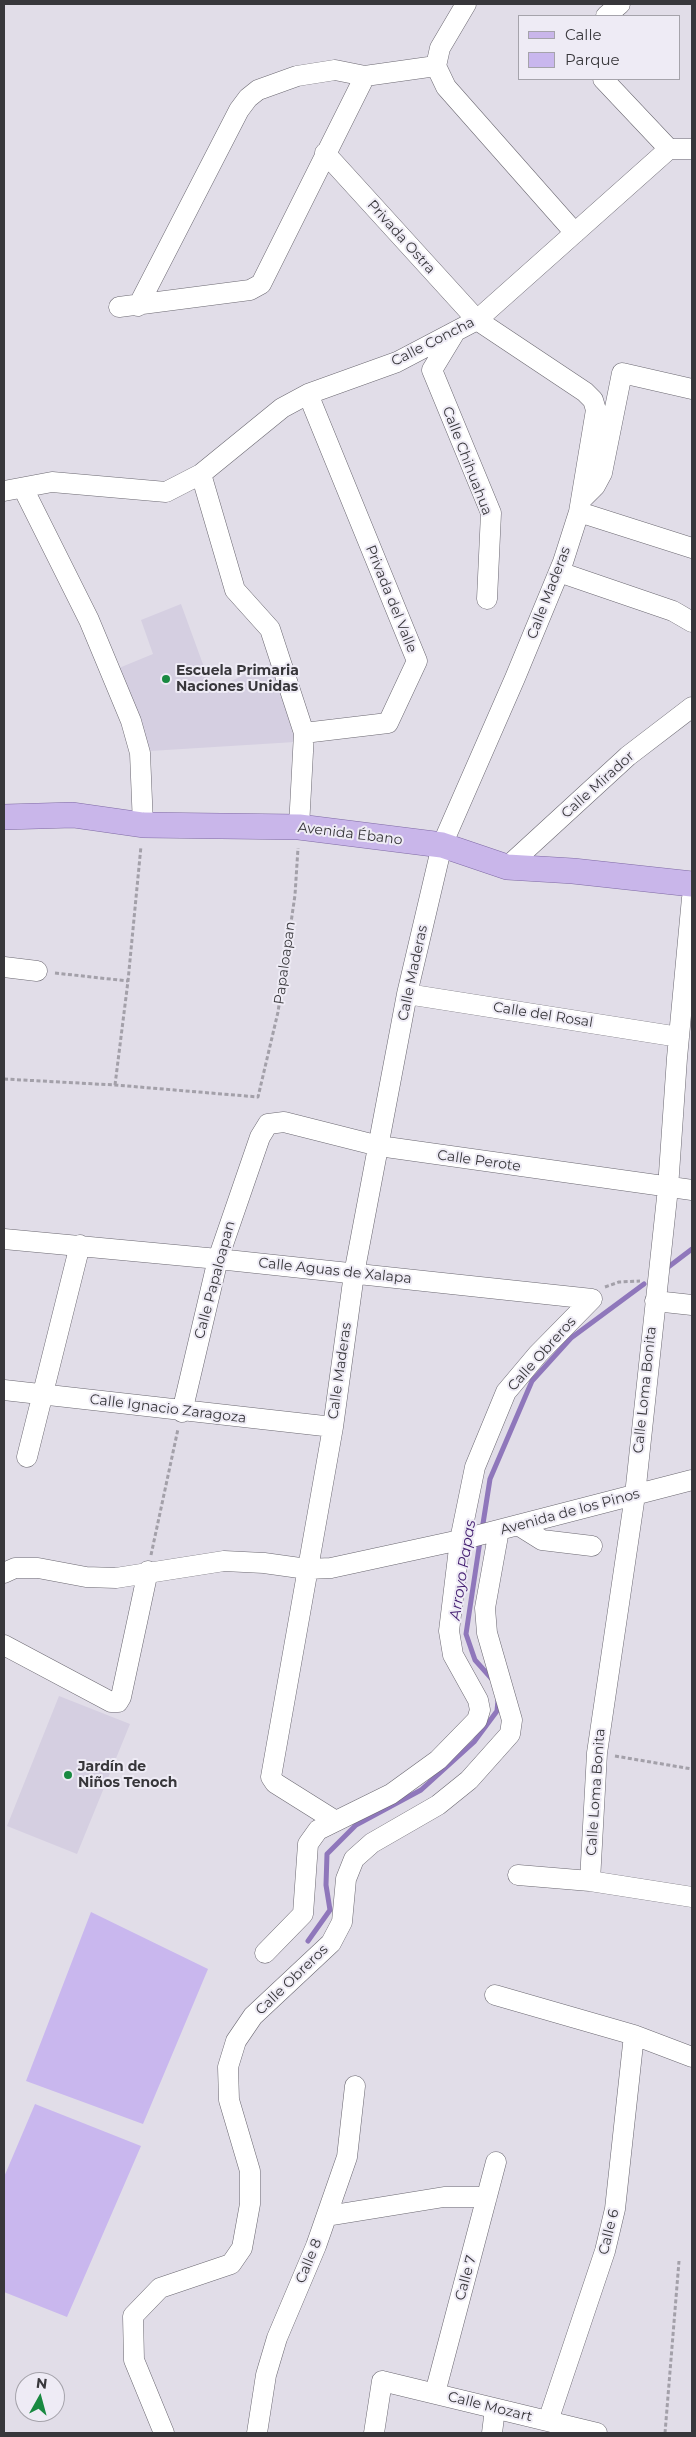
<!DOCTYPE html>
<meta charset="utf-8">
<style>
body{margin:0}
#map{position:relative;width:696px;height:2437px;overflow:hidden;background:#e1dde8;font-family:Montserrat,sans-serif}
canvas{display:block}
.frame{position:absolute;inset:0;border:5px solid #38373b;pointer-events:none}
.legend{position:absolute;left:518px;top:15px;width:162px;height:65px;box-sizing:border-box;background:#eeebf5;border:1px solid #a5a3ab;margin:0;padding:6px 9px;list-style:none;font-size:15px;color:#38373b}
.legend li{display:flex;align-items:center;gap:10px;height:25px}
.legend b{width:25px;border:1px solid #a5a3ab}
.north{position:absolute;left:15px;top:2372px;width:50px;height:50px;box-sizing:border-box;background:#eeebf5;border:1px solid #a5a3ab;border-radius:50%;rotate:7deg;font-size:14px;font-weight:700;line-height:20px;text-align:center;color:#38373b}
.north::after{content:'';display:block;margin:auto;width:18px;height:22px;background:#198941;clip-path:polygon(50% 0,100% 100%,50% 72%,0 100%)}
</style>
<div id="map">
<canvas width="696" height="2437"></canvas>
<div class="frame"></div>
<ul class="legend">
<li><b style="height:6px;background:#c9b6ea"></b>Calle</li>
<li><b style="height:14px;background:#c9b7ee"></b>Parque</li>
</ul>
<div class="north">N</div>
</div>
<script>
const g = document.querySelector('canvas').getContext('2d');
g.lineJoin = 'round';
function paint(path, color) { g.fillStyle = color; g.fill(path, 'evenodd'); }
const shape = rows => new Path2D(rows.map(r => 'M' + r).join(''));
function trace(path, color, width, dash) { g.strokeStyle = color; g.lineWidth = width; g.lineCap = dash ? 'butt' : 'round'; g.setLineDash(dash || []); g.stroke(path); }
function drawText(font, color, halo, rows, align = 'center') {
  g.font = font + ' Montserrat,sans-serif'; g.lineWidth = 4; g.setLineDash([]); g.textBaseline = 'middle'; g.strokeStyle = halo; g.fillStyle = color; for (const [text, x, y, turn = 0] of rows) {
    g.save(); g.translate(x, y); g.rotate((+turn || 0) * Math.PI / 180); g.textAlign = isNaN(turn) ? turn : align; if (halo) g.strokeText(text, 0, 0); g.fillText(text, 0, 0); g.restore();
  }
}
paint(shape([
 [181,604,212,689,275,662,295,742,150,751,119,668,153,654,141,620],
 [59,1696,130,1724,77,1854,7,1826]
]), '#d5cfe1');
paint(shape([
 [91,1912,208,1969,143,2124,26,2081],
 [35,2104,141,2146,67,2317,4,2292,4,2177]
]), '#c9b7ee');
trace(shape([
 [667,1268,692,1249],
 [482,1530,490,1479,532,1381,571,1338,644,1284],
 [480,1541,466,1634,475,1660,491,1678],
 [308,1941,330,1910,326,1885,327,1854,356,1825,421,1790,474,1742,497,1711,498,1700]
]), '#8f77bb', 5);
const minor = shape([
 [606,16,620,4],
 [436,66,446,87,575,233],
 [436,66,440,48,466,4],
 [603,79,669,149],
 [325,153,477,320,585,392,593,400,596,410,579,512,563,562,515,678,442,845,407,994,354,1274,333,1427,271,1777,275,1783,334,1820],
 [138,306,239,110,248,98,258,90,297,76,335,70,365,76,436,66],
 [119,307,250,290,261,284,365,76],
 [455,332,432,370,491,513,487,599],
 [201,474,235,590,270,629,304,733,299,827],
 [23,488,89,620,131,721,140,753,143,825],
 [4,491,52,482,166,492,201,474,282,408,308,394,397,362,477,320,669,149,692,149],
 [583,498,595,486,602,473,622,373,692,389],
 [579,512,692,548],
 [559,572,673,611,692,622],
 [304,733,388,723,417,661,308,394],
 [507,867,628,756,692,707],
 [4,967,37,971],
 [407,994,679,1037],
 [4,1239,218,1259,592,1299],
 [655,1301,692,1305],
 [4,1390,333,1427],
 [182,1412,218,1259,260,1137,268,1124,284,1122,379,1146,692,1190],
 [27,1457,80,1245],
 [518,1525,542,1540,592,1546],
 [4,1573,15,1568,38,1568,86,1577,116,1578,224,1561,264,1563,307,1569,331,1568,460,1540,692,1480],
 [4,1645,111,1702,118,1702,121,1697,148,1571],
 [518,1875,590,1881,692,1897],
 [590,1881,597,1753,635,1495,668,1188,677,1058,692,898],
 [265,1953,303,1914,308,1844,318,1830,391,1794,438,1760,477,1720,480,1710,478,1700,453,1655,449,1631,460,1540,475,1467,506,1392,538,1354,592,1299],
 [495,1995,634,2035,692,2057],
 [327,2216,444,2197,487,2197],
 [435,2393,496,2162],
 [548,2421,605,2251,615,2209,634,2035],
 [164,2433,134,2360,133,2316,160,2288,231,2264,242,2248,250,2204,250,2171,229,2100,228,2067,236,2041,253,2016,331,1943,342,1922,346,1879,354,1859,372,1843,438,1805,469,1780,510,1734,512,1720,487,1633,485,1608,499,1530],
 [257,2433,266,2375,277,2338,316,2246,347,2157,355,2086],
 [374,2433,382,2381,597,2433],
 [492,2433,495,2409]
]);
const major = shape([
 [4,817,73,815,143,825,299,827,442,845,507,867,573,871,692,884]
]);
trace(minor, '#6b6871', 21);
trace(major, '#7f6aa4', 26);
trace(shape([
 [55,973,128,981],
 [4,1079,115,1085,258,1097,278,1012,295,895,298,848],
 [115,1085,128,981,141,846],
 [605,1287,619,1282,640,1281],
 [151,1555,178,1429],
 [615,1756,692,1769],
 [665,2433,679,2261]
]), '#a3a0a9', 3, [4, 2.5]);
trace(minor, '#fff', 20);
trace(major, '#c9b6ea', 25);
for (const [x, y, r, color] of [
 [166,679,5,"#198941"],
 [68,1775,5,"#198941"]
]) { const dot = new Path2D(); dot.arc(x, y, r, 0, 2 * Math.PI); g.fillStyle = color; g.fill(dot); trace(dot, '#eeebf5', 2); }
drawText('14px', '#38373b', '#eeebf5', [
 ["Privada Ostra",401,237,48],
 ["Calle Concha",433,342,-27],
 ["Calle Chihuahua",467,461,69],
 ["Calle Maderas",549,593,-69],
 ["Privada del Valle",391,599,68],
 ["Calle Mirador",598,785,-42],
 ["Avenida Ébano",350,834,7],
 ["Papaloapan",285,963,-82],
 ["Calle Maderas",413,973,-78],
 ["Calle del Rosal",543,1015,9],
 ["Calle Perote",479,1161,8],
 ["Calle Aguas de Xalapa",335,1271,6],
 ["Calle Papaloapan",215,1280,-75],
 ["Calle Obreros",542,1354,-48],
 ["Calle Maderas",340,1371,-82],
 ["Calle Loma Bonita",645,1390,-84],
 ["Calle Ignacio Zaragoza",168,1409,7],
 ["Avenida de los Pinos",570,1512,-15],
 ["Calle Loma Bonita",596,1792,-86],
 ["Calle Obreros",292,1980,-44],
 ["Calle 6",609,2232,-76],
 ["Calle 8",309,2261,-68],
 ["Calle 7",466,2278,-75],
 ["Calle Mozart",490,2407,14]
]);
drawText('bold 14px', '#38373b', '#eeebf5', [
 ["Escuela Primaria",176,671],
 ["Naciones Unidas",176,687],
 ["Jardín de",78,1767],
 ["Niños Tenoch",78,1783]
], 'left');
drawText('italic 15px', '#452072', '#eeebf5', [
 ["Arroyo Papas",463,1570,-81]
]);
</script>
